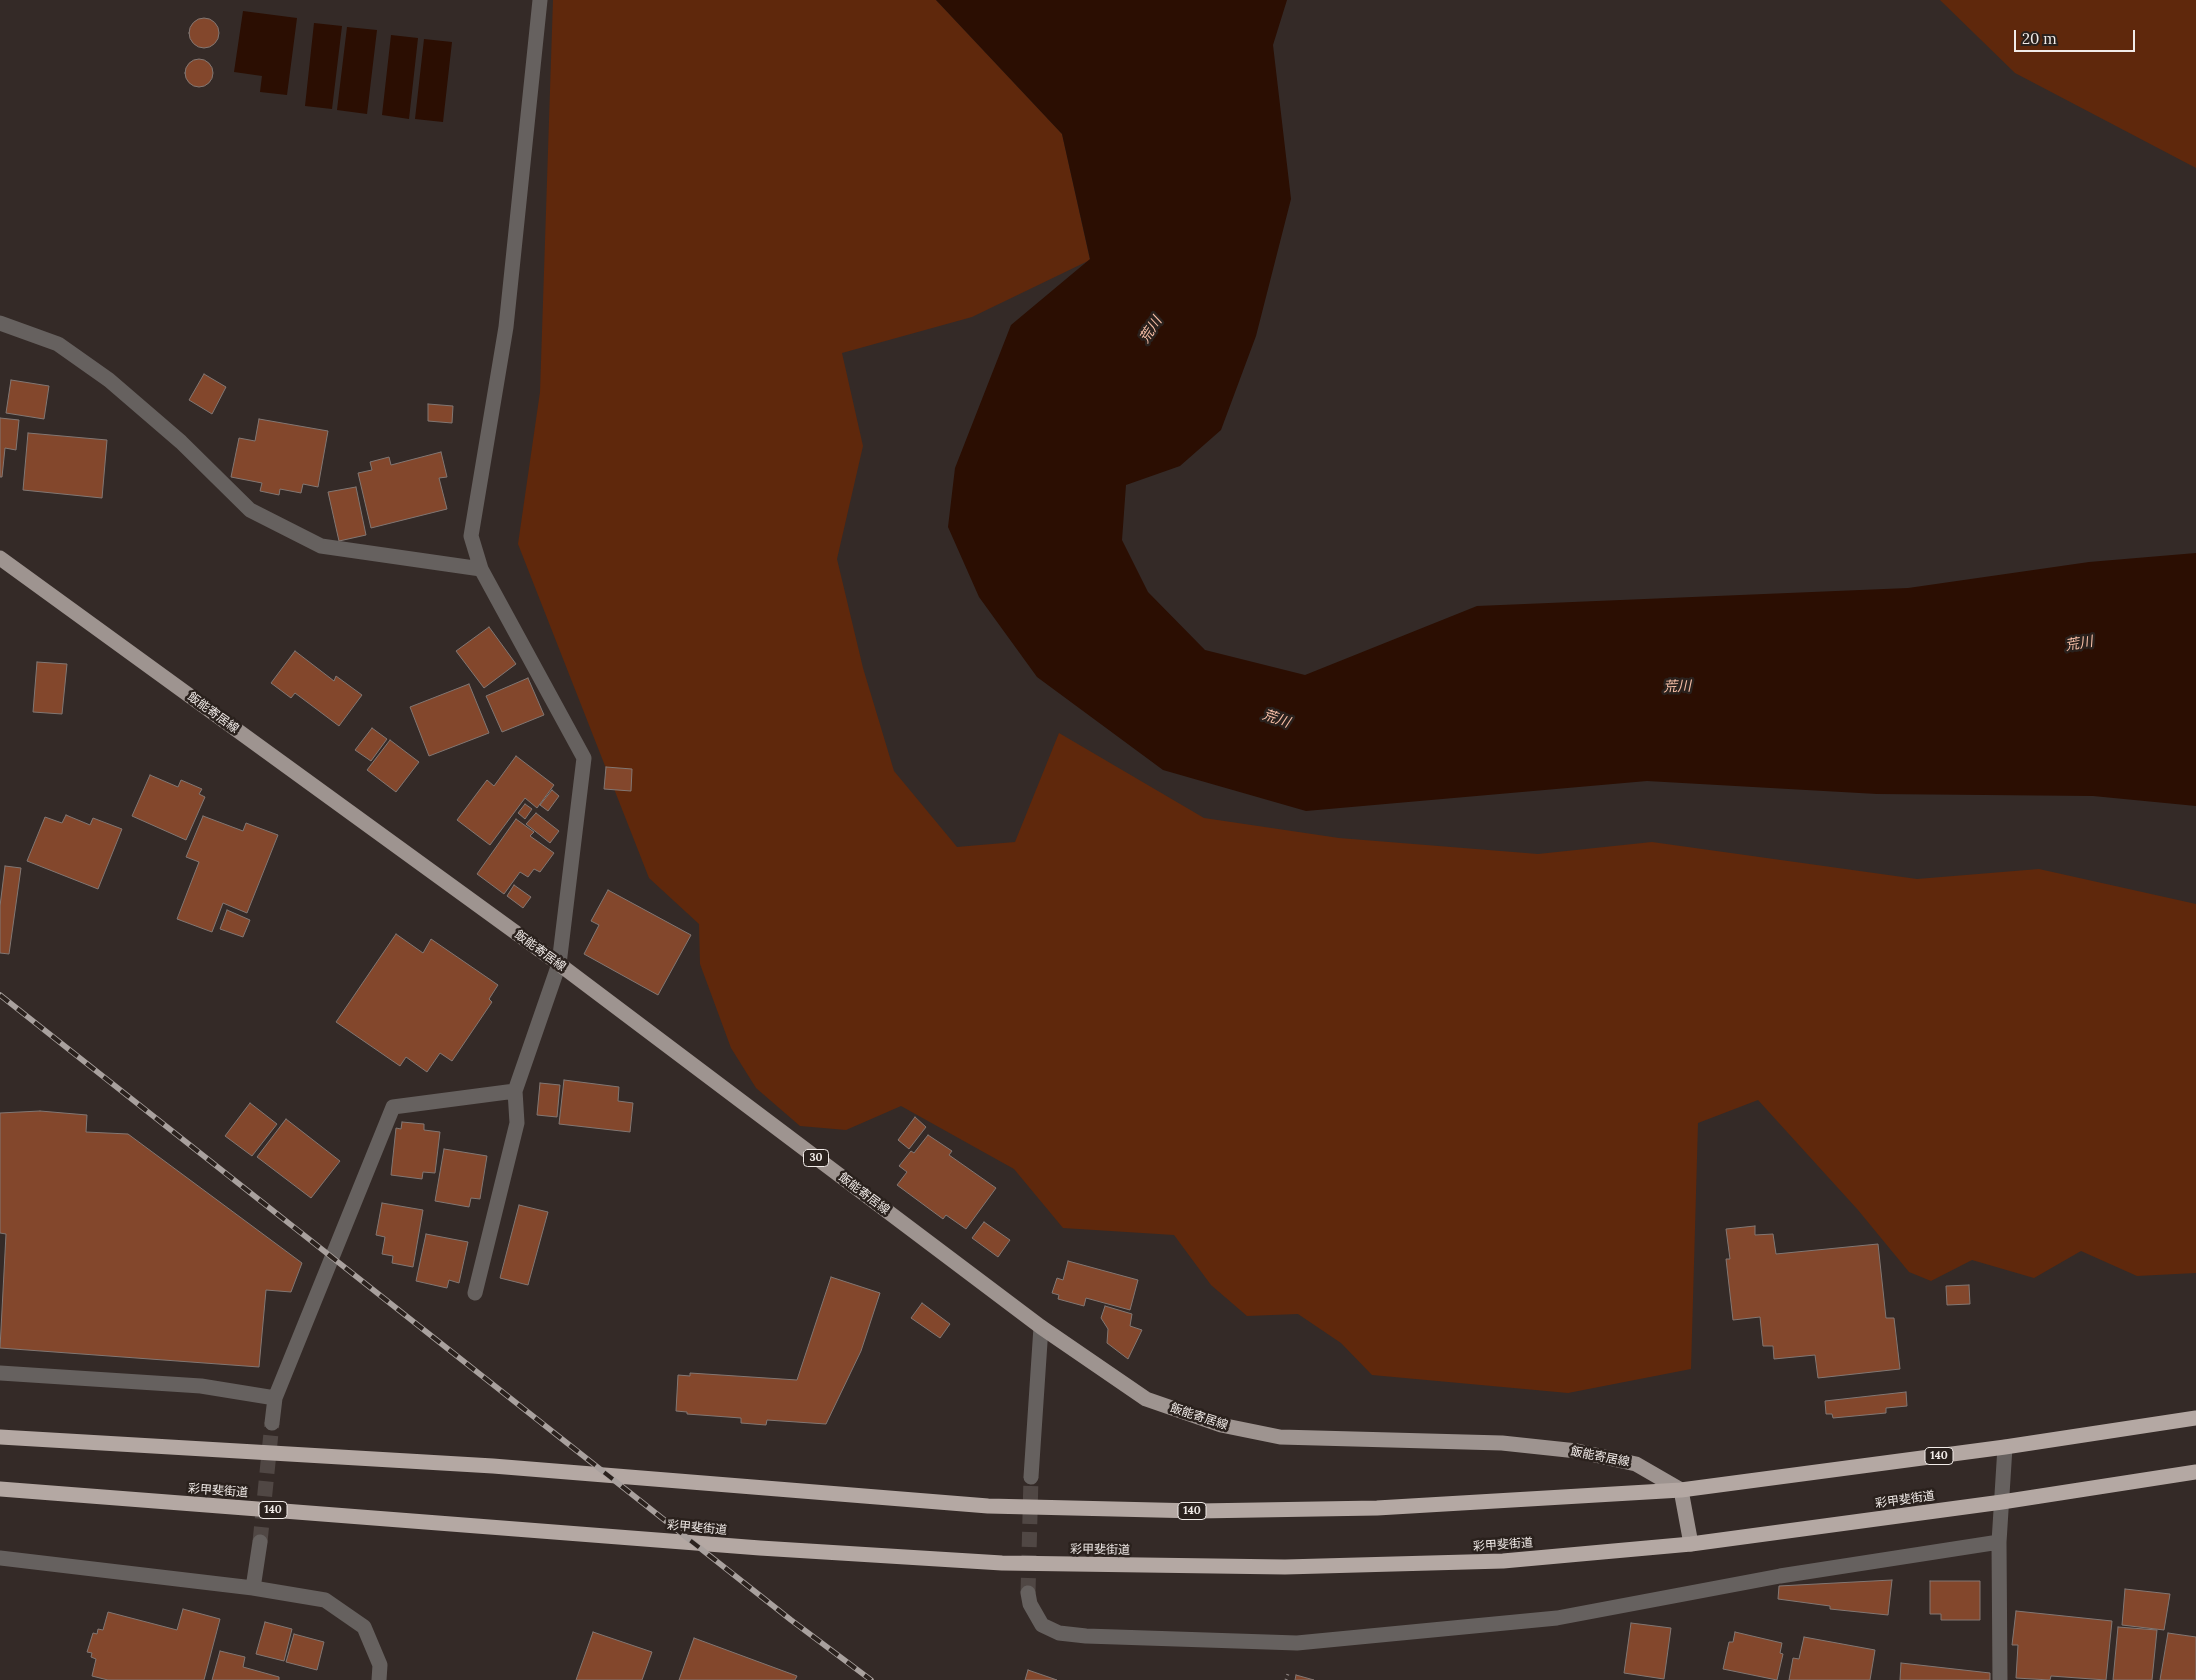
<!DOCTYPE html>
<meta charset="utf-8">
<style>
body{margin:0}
#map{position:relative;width:2196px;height:1680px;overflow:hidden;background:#342a27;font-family:Lora,serif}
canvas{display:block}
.scale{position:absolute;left:2014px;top:30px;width:121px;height:22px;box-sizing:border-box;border:2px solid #f1ebe8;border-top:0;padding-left:6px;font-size:15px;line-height:18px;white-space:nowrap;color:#f1ebe8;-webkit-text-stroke:4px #2a211d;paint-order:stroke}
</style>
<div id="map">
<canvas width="2196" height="1680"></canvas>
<div class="scale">20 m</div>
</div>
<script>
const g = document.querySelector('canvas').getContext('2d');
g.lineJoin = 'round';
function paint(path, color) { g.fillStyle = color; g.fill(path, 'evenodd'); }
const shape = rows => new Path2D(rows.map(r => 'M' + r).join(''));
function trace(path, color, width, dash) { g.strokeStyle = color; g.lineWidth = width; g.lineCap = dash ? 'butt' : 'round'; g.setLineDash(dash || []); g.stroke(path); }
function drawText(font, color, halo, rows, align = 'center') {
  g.font = font + ' Lora,"Noto Sans JP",serif'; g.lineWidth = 5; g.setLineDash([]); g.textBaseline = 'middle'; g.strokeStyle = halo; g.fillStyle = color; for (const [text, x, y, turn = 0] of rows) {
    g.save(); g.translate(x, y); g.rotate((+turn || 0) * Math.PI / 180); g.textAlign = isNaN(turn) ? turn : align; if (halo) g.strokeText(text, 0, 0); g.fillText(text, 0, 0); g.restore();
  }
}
paint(shape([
 [553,0,936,0,1062,134,1090,260,972,317,842,353,863,446,837,559,863,668,894,771,957,847,1015,842,1059,733,1204,818,1339,838,1538,854,1652,842,1917,879,2039,869,2196,904,2196,1273,2137,1276,2081,1251,2034,1278,1972,1260,1931,1281,1909,1272,1858,1210,1758,1100,1698,1123,1691,1369,1568,1393,1372,1375,1341,1343,1298,1314,1247,1316,1211,1285,1174,1235,1063,1228,1014,1169,901,1106,846,1130,800,1126,756,1088,731,1048,700,964,699,924,649,878,518,544,540,392],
 [1940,0,2196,0,2196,168,2015,73]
]), '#5f280c');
paint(shape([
 [936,0,1287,0,1273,45,1291,199,1256,336,1221,430,1180,466,1126,485,1122,540,1148,592,1205,650,1305,675,1477,606,1908,588,2089,562,2196,553,2196,806,2093,796,1877,794,1647,781,1306,811,1163,770,1037,677,979,597,948,527,955,468,1011,325,1090,259,1062,134],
 [243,11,297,18,287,95,260,92,262,76,234,72],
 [314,23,342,26,332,109,305,106],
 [347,27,377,30,367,114,337,110],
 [391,35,418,38,409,119,382,115],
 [424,39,452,42,443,122,415,119]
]), '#2b0e02');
const building = shape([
 '189 33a15 15 0 1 1 30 0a15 15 0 1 1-30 0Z',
 '185 73a14 14 0 1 1 28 0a14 14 0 1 1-28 0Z',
 [204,374,226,387,212,414,189,400,204,374],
 [11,380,49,386,44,419,6,413,11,380],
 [428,404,453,406,452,423,428,421,428,404],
 [0,418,19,420,16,450,5,448,2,477,0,477,0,418],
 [259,419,328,431,318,487,303,484,301,493,280,489,279,495,260,491,262,483,231,477,239,438,255,441,259,419],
 [28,433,107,440,102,498,23,490,28,433],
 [441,452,447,477,439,478,447,509,371,528,358,473,372,470,370,462,389,457,391,465,441,452],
 [356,487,366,535,339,541,328,492,356,487],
 [489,627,516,664,484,688,456,651,489,627],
 [295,651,334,681,336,676,362,695,339,726,295,693,291,698,271,683,295,651],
 [37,662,67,664,62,714,33,712,37,662],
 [528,678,544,715,502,732,486,696,528,678],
 [469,684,489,733,429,756,410,707,469,684],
 [372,728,387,739,371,761,355,750,372,728],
 [390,740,419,762,396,792,367,770,390,740],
 [516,756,554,785,537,808,525,798,490,845,457,820,487,780,494,786,516,756],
 [606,767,632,769,631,791,604,789,606,767],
 [150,775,178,787,181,780,202,789,199,794,205,797,186,840,132,816,150,775],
 [552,790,559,796,548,811,540,805,552,790],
 [525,804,532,809,525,819,518,813,525,804],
 [536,813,559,831,550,843,526,824,536,813],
 [66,815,90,825,93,818,122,829,98,889,27,861,45,817,62,823,66,815],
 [203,816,243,831,246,823,278,835,247,913,223,903,212,932,177,919,199,862,186,857,203,816],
 [516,819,534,832,530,836,554,853,540,872,534,869,528,877,520,872,504,894,477,874,516,819],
 [5,866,21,868,9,954,0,953,0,906,5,866],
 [514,885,531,897,523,908,507,896,514,885],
 [608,890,691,935,658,995,584,954,599,925,591,921,608,890],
 [227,910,250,920,243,937,220,929,227,910],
 [396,934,423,953,431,939,498,985,489,999,492,1002,452,1061,440,1053,427,1072,406,1057,400,1066,336,1022,396,934],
 [564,1080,619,1087,618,1101,633,1103,630,1132,559,1124,564,1080],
 [540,1083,560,1085,557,1117,537,1115,540,1083],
 [250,1103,277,1124,252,1156,225,1136,250,1103],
 [40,1111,87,1115,86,1132,128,1134,302,1263,291,1292,266,1290,259,1367,0,1348,6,1234,0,1233,0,1113,40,1111],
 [915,1117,926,1127,909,1149,898,1140,915,1117],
 [286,1119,340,1161,311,1198,257,1157,286,1119],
 [402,1122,424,1124,424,1130,440,1132,435,1173,423,1172,422,1179,391,1175,396,1128,401,1129,402,1122],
 [928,1135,952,1151,949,1155,996,1188,966,1229,946,1215,943,1219,897,1185,907,1172,899,1166,911,1151,914,1153,928,1135],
 [444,1149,487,1156,480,1199,471,1198,469,1207,435,1201,444,1149],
 [382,1203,423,1210,413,1267,392,1263,393,1256,382,1254,385,1237,376,1235,382,1203],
 [519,1205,548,1212,528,1285,500,1278,519,1205],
 [984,1222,1010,1240,998,1257,972,1238,984,1222],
 [1755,1226,1755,1235,1773,1234,1776,1254,1878,1244,1886,1318,1894,1318,1900,1369,1818,1378,1815,1355,1774,1359,1773,1346,1763,1346,1760,1317,1733,1320,1726,1259,1730,1259,1726,1229,1755,1226],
 [426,1234,468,1242,459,1283,449,1280,447,1288,416,1281,426,1234],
 [1068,1261,1138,1280,1130,1310,1086,1298,1084,1306,1058,1299,1059,1295,1052,1293,1057,1278,1063,1280,1068,1261],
 [831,1277,880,1293,861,1351,826,1424,767,1420,766,1425,741,1423,741,1418,687,1414,687,1412,676,1411,678,1375,690,1376,690,1373,797,1380,831,1277],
 [1969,1285,1970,1304,1947,1305,1946,1286,1969,1285],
 [922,1303,950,1324,940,1338,911,1318,922,1303],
 [1105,1306,1132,1314,1130,1326,1142,1330,1128,1359,1107,1343,1108,1329,1101,1318,1105,1306],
 [1906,1392,1907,1406,1886,1408,1886,1413,1833,1418,1832,1414,1826,1414,1825,1401,1906,1392],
 [1892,1580,1888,1615,1830,1609,1830,1606,1778,1599,1779,1586,1892,1580],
 [1930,1581,1980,1581,1980,1620,1941,1620,1941,1614,1930,1614,1930,1581],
 [2125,1589,2170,1594,2164,1630,2122,1625,2125,1589],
 [183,1609,220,1619,204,1680,108,1680,92,1676,96,1659,91,1657,92,1653,87,1652,93,1633,97,1634,98,1629,103,1630,108,1612,177,1630,183,1609],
 [2016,1611,2112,1621,2106,1680,2051,1676,2050,1680,2016,1678,2018,1645,2012,1645,2016,1611],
 [265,1622,292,1629,284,1661,256,1654,265,1622],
 [1631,1623,1671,1628,1664,1679,1624,1673,1631,1623],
 [2118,1627,2157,1630,2152,1680,2113,1680,2118,1627],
 [593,1632,652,1652,642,1680,576,1680,593,1632],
 [1735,1632,1782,1643,1780,1653,1783,1654,1777,1680,1723,1669,1729,1642,1733,1642,1735,1632],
 [2168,1633,2196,1637,2196,1680,2160,1680,2168,1633],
 [294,1634,324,1642,317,1670,286,1662,294,1634],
 [1804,1637,1875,1650,1870,1680,1789,1680,1793,1658,1799,1659,1804,1637],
 [694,1638,797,1676,795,1680,679,1680,694,1638],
 [220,1651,245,1657,243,1667,279,1677,279,1680,212,1680,220,1651],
 [1901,1663,1990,1673,1990,1680,1900,1680,1901,1663],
 [1028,1670,1057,1680,1025,1680,1028,1670],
 [1296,1675,1314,1680,1295,1680,1296,1675]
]);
paint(building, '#83472c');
trace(building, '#827773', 1);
trace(shape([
 [260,1542,272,1423],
 [1028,1593,1031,1477]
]), '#504744', 15, [15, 8]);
trace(shape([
 [1286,1680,1289,1671]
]), '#918986', 3, [1, 4]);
trace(shape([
 [0,323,58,344,109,380,181,442,250,510,321,546,481,569],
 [475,1293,517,1123,515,1091],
 [0,1373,201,1386,275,1398],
 [272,1423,275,1398,393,1107,515,1091,559,964,584,758,481,569,471,536,506,327,540,0],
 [1031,1477,1041,1327],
 [0,1558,253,1588,325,1600,364,1627,380,1665,379,1680],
 [253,1588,260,1542],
 [1028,1593,1030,1604,1042,1625,1059,1633,1086,1636,1297,1643,1557,1618,1780,1576,1999,1542],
 [2000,1680,1999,1542,2005,1447]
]), '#66615f', 15);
trace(shape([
 [0,558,559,964,1041,1327,1146,1399,1221,1425,1280,1437,1502,1443,1577,1451,1636,1464,1681,1490,1691,1544]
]), '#9e9490', 15);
trace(shape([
 [0,1437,493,1466,988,1506,1198,1511,1377,1508,1681,1490,2005,1447,2196,1418],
 [0,1489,760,1548,1002,1563,1285,1567,1503,1561,1691,1544,2002,1502,2196,1472]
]), '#b4a8a3', 15);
const rail = shape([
 [0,995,791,1620,871,1680]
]);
trace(rail, '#a9a19e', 5.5);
trace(rail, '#2a211d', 4, [11]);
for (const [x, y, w] of [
 [816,1158,25],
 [1939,1456,28],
 [273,1510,28],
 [1192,1511,28]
]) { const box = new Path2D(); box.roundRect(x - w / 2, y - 8.5, w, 17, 4); g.fillStyle = '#2a211d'; g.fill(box); trace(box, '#f1ebe8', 1); }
drawText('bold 11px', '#f1ebe8', null, [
 ["30",816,1158],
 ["140",1939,1456],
 ["140",273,1510],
 ["140",1192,1511]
]);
drawText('12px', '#f1ebe8', '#2a211d', [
 ["飯能寄居線",213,713,36],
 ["飯能寄居線",540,951,36],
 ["飯能寄居線",864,1194,37],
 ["飯能寄居線",1199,1417,18],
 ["飯能寄居線",1600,1457,11],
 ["彩甲斐街道",218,1491,4],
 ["彩甲斐街道",1905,1500,-8],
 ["彩甲斐街道",697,1528,5],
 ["彩甲斐街道",1503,1545,-4],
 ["彩甲斐街道",1100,1550,1]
]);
drawText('italic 14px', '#f7bfa7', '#2a211d', [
 ["荒川",1151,330,-57],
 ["荒川",2079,644,-10],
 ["荒川",1677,687,-2],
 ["荒川",1276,719,19]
]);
</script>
